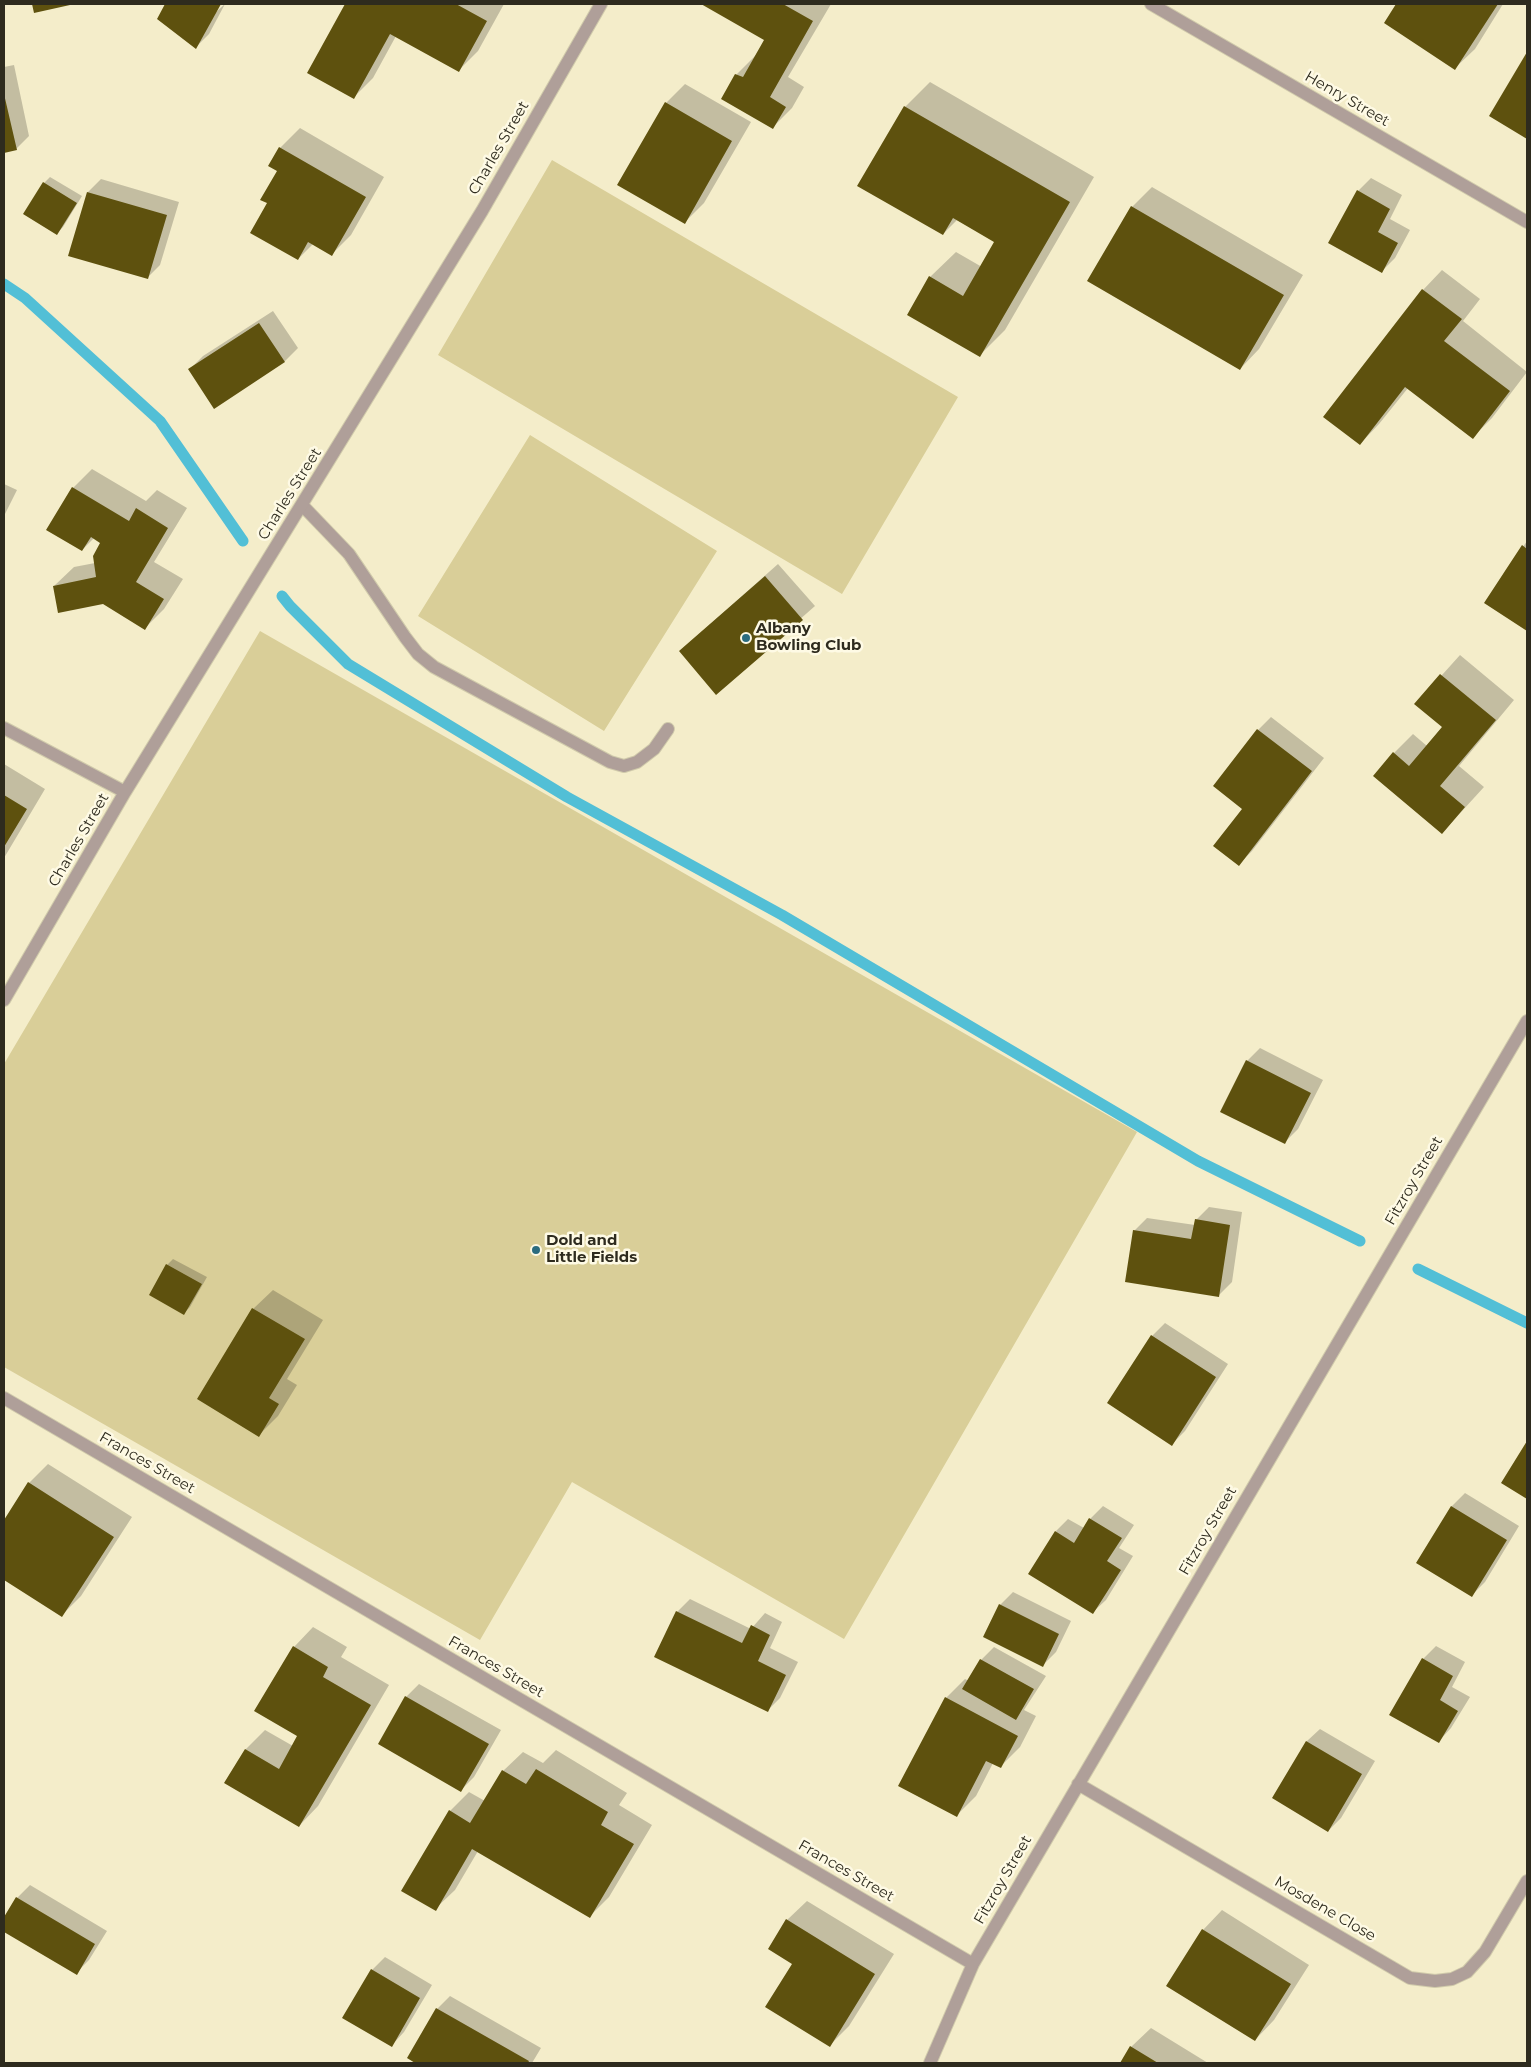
<!DOCTYPE html>
<style>
body{margin:0}
#map{position:relative;width:1531px;height:2067px;overflow:hidden;background:#f4edca;font-family:Montserrat,sans-serif}
canvas{display:block}
.frame{position:absolute;inset:0;border:5px solid #2e2b1e;pointer-events:none}
</style>
<div id="map">
<canvas width="1531" height="2067"></canvas>
<div class="frame"></div>
</div>
<script>
const g = document.querySelector('canvas').getContext('2d');
g.lineJoin = 'round';
function paint(path, color) { g.fillStyle = color; g.fill(path, 'evenodd'); }
const shape = rows => new Path2D(rows.map(r => 'M' + r).join(''));
function trace(path, color, width, dash) { g.strokeStyle = color; g.lineWidth = width; g.lineCap = dash ? 'butt' : 'round'; g.setLineDash(dash || []); g.stroke(path); }
function drawText(font, color, halo, rows, align = 'center') {
  g.font = font + ' Montserrat,sans-serif'; g.lineWidth = 5; g.setLineDash([]); g.textBaseline = 'middle'; g.strokeStyle = halo; g.fillStyle = color; for (const [text, x, y, turn = 0] of rows) {
    g.save(); g.translate(x, y); g.rotate((+turn || 0) * Math.PI / 180); g.textAlign = isNaN(turn) ? turn : align; if (halo) g.strokeText(text, 0, 0); g.fillText(text, 0, 0); g.restore();
  }
}
paint(shape([
 [552,160,958,397,842,594,438,355],
 [530,435,717,551,604,731,418,616],
 [260,631,1137,1132,844,1639,572,1482,480,1640,4,1367,4,1064]
]), '#d9ce98');
paint(shape([
 [166,4,220,4,216,8,216,12,225,4,209,34,196,47,158,19],
 [347,4,504,4,478,51,459,70,396,36,373,78,354,97,309,73],
 [703,4,831,4,788,77,804,87,792,108,773,127,736,75,755,56,766,39],
 [1398,4,1503,4,1475,49,1455,68,1385,23],
 [1527,55,1527,138,1490,116],
 [14,65,29,136,16,149,4,152,4,67],
 [930,82,1094,177,1005,330,980,355,909,314,930,277,956,252,982,267,996,242,957,220,943,234,905,107],
 [685,84,751,122,704,203,685,222,666,103],
 [300,128,384,177,351,235,332,254,313,244,298,259,269,203,278,171,270,166,280,148],
 [50,177,82,196,63,227,57,233,44,183],
 [1371,178,1402,195,1390,219,1410,230,1395,258,1382,271,1358,191],
 [101,179,179,202,160,265,147,278,69,255,88,192],
 [1152,187,1303,275,1259,349,1240,369,1089,281,1132,207],
 [1442,270,1480,299,1463,321,1527,372,1492,418,1472,438,1408,388,1379,424,1360,444,1324,417,1423,290],
 [273,311,298,348,285,361,214,407,190,369,203,356],
 [92,469,146,501,157,490,187,508,154,562,183,579,164,609,145,628,103,603,54,586,74,567,95,563,102,542,94,538,82,550,73,488],
 [4,484,17,490,4,516],
 [1527,541,1527,630,1486,602],
 [778,564,815,606,716,693,680,651],
 [1460,655,1514,700,1459,766,1484,787,1442,833,1394,753,1413,734,1427,746,1443,726,1416,704],
 [1271,717,1324,758,1252,851,1239,864,1244,809,1214,786,1258,730],
 [4,764,45,789,4,858],
 [1260,1048,1323,1080,1298,1129,1285,1142,1247,1061],
 [1209,1207,1242,1212,1232,1282,1219,1295,1134,1231,1147,1218,1195,1225,1196,1220],
 [173,1259,207,1277,190,1307,184,1313,167,1265],
 [273,1290,323,1320,287,1379,297,1385,278,1416,259,1435,253,1309],
 [1165,1323,1228,1364,1185,1431,1172,1444,1108,1403,1152,1336],
 [1527,1443,1527,1497,1503,1483],
 [48,1464,132,1517,81,1596,62,1615,4,1578,4,1521,29,1483],
 [1465,1493,1519,1526,1485,1582,1472,1595,1418,1562,1452,1506],
 [1103,1506,1134,1525,1119,1548,1133,1556,1106,1600,1093,1612,1056,1531,1068,1519,1084,1528,1090,1519],
 [1013,1592,1071,1621,1056,1652,1043,1665,1000,1605],
 [690,1599,751,1629,765,1613,782,1622,770,1648,798,1662,780,1698,767,1711,677,1612],
 [313,1627,347,1647,341,1657,389,1685,318,1806,299,1826,225,1782,246,1749,265,1730,293,1746,299,1736,294,1647],
 [1436,1646,1465,1662,1452,1687,1470,1697,1451,1728,1439,1741,1423,1659],
 [994,1647,1046,1676,1024,1710,1036,1716,1020,1747,1000,1767,993,1763,976,1796,956,1816,946,1698,965,1679,969,1681,981,1660],
 [419,1684,501,1730,474,1777,461,1790,406,1697],
 [1320,1729,1375,1761,1341,1818,1328,1831,1273,1798,1307,1741],
 [556,1750,627,1793,619,1805,652,1825,609,1897,590,1916,478,1851,455,1890,435,1909,450,1811,469,1792,485,1801,503,1771,523,1752,543,1763],
 [30,1885,107,1931,89,1960,76,1973,4,1930,4,1920,17,1898],
 [807,1901,894,1954,849,2026,829,2046,793,1964,787,1920],
 [1222,1910,1309,1965,1274,2020,1255,2040,1203,1930],
 [385,1957,432,1985,404,2032,392,2045,372,1970],
 [450,1996,541,2048,532,2063,418,2063,408,2058,437,2009],
 [1151,2028,1208,2063,1121,2063,1131,2047]
]), '#0003');
trace(shape([
 [4,284,25,298,160,421,243,541],
 [282,596,290,606,348,664,567,797,782,915,1198,1161,1360,1241],
 [1418,1269,1527,1323]
]), '#52bfd6', 11);
paint(shape([
 [32,4,70,4,70,5,34,13],
 [165,4,221,4,196,49,157,19],
 [345,4,456,4,487,21,459,72,390,34,354,99,307,73],
 [701,4,783,4,813,21,770,97,786,107,773,129,721,99,735,74,743,77,764,40],
 [1396,4,1498,4,1455,70,1384,23],
 [1527,52,1527,139,1489,116],
 [4,94,17,150,4,153],
 [665,102,732,141,685,224,617,185],
 [904,106,1070,202,980,357,907,315,929,276,963,296,994,242,953,218,943,235,857,186],
 [279,147,366,197,332,256,308,242,298,260,250,233,267,203,260,200,277,171,268,166],
 [43,182,77,203,57,235,23,214],
 [1357,190,1390,209,1378,232,1398,243,1382,273,1328,243],
 [87,192,167,215,148,279,68,256],
 [1131,206,1284,295,1240,370,1087,281],
 [1422,289,1462,319,1444,341,1510,391,1473,439,1405,387,1360,445,1323,417],
 [259,323,285,362,214,409,188,369],
 [72,487,129,521,136,508,168,528,136,582,164,599,145,630,103,604,58,613,53,586,96,577,93,556,100,543,91,537,82,551,46,530],
 [1522,545,1527,549,1527,631,1484,603],
 [765,576,803,620,716,695,679,651],
 [1440,674,1496,720,1440,786,1465,807,1442,834,1373,776,1393,752,1409,766,1442,727,1414,704],
 [1257,729,1312,771,1239,866,1213,846,1242,809,1213,786],
 [4,795,27,809,4,847],
 [1246,1060,1311,1093,1285,1144,1220,1112],
 [1195,1219,1230,1225,1219,1297,1125,1282,1133,1230,1191,1239],
 [166,1264,202,1284,184,1315,149,1295],
 [252,1308,305,1339,269,1398,279,1404,259,1437,197,1399],
 [1151,1335,1216,1377,1172,1446,1107,1403],
 [1527,1441,1527,1499,1501,1483],
 [28,1482,114,1537,62,1617,4,1580,4,1520],
 [1451,1506,1507,1540,1472,1597,1416,1563],
 [1089,1518,1122,1538,1107,1561,1121,1570,1093,1614,1028,1574,1055,1531,1074,1543],
 [999,1604,1059,1634,1043,1667,983,1637],
 [676,1611,742,1643,751,1625,770,1635,758,1661,786,1675,768,1712,654,1657],
 [293,1646,328,1667,323,1677,371,1705,299,1827,224,1783,245,1749,279,1769,297,1736,254,1711],
 [1422,1658,1453,1676,1440,1700,1458,1711,1439,1743,1389,1715],
 [980,1659,1034,1689,1016,1720,962,1689],
 [405,1696,489,1744,461,1792,378,1744],
 [945,1697,1018,1736,1001,1768,986,1761,957,1817,898,1786],
 [1306,1741,1362,1774,1328,1832,1272,1798],
 [536,1769,608,1812,601,1825,634,1844,590,1918,472,1849,436,1911,401,1891,449,1810,470,1823,502,1770,526,1784],
 [16,1897,95,1944,77,1975,4,1932,4,1917],
 [786,1919,875,1974,830,2047,765,2007,792,1964,768,1949],
 [1202,1929,1291,1984,1255,2041,1166,1986],
 [371,1969,420,1998,392,2047,342,2018],
 [436,2008,529,2061,528,2063,415,2063,407,2058],
 [1130,2046,1158,2063,1120,2063]
]), '#5e510e');
const service = shape([
 [302,505,349,554,405,637,418,654,434,667,610,762,624,766,637,762,654,749,668,729]
]);
const minor = shape([
 [1151,4,1527,222],
 [4,728,125,792],
 [4,1000,125,792,482,211,601,4],
 [4,1398,973,1964],
 [1078,1784,1410,1978,1435,1981,1452,1979,1467,1972,1485,1952,1527,1881],
 [930,2063,973,1964,1527,1021]
]);
trace(service, '#d0caab', 14);
trace(minor, '#d0caab', 14);
trace(service, '#af9f99', 12);
trace(minor, '#af9f99', 12);
for (const [x, y, r, color] of [
 [746,638,5,"#2b6c7f"],
 [536,1250,5,"#2b6c7f"]
]) { const dot = new Path2D(); dot.arc(x, y, r, 0, 2 * Math.PI); g.fillStyle = color; g.fill(dot); trace(dot, '#fefae5', 2); }
drawText('15px', '#2e2b1e', '#fefae5', [
 ["Henry Street",1347,99,30],
 ["Charles Street",499,148,-60],
 ["Charles Street",290,494,-58],
 ["Charles Street",79,840,-60],
 ["Fitzroy Street",1414,1181,-60],
 ["Frances Street",147,1463,30],
 ["Fitzroy Street",1208,1531,-60],
 ["Frances Street",496,1667,30],
 ["Frances Street",846,1871,30],
 ["Fitzroy Street",1003,1880,-60],
 ["Mosdene Close",1325,1909,30]
]);
drawText('bold 15px', '#2e2b1e', '#fefae5', [
 ["Albany",756,629],
 ["Bowling Club",756,646],
 ["Dold and",546,1241],
 ["Little Fields",546,1258]
], 'left');
</script>
